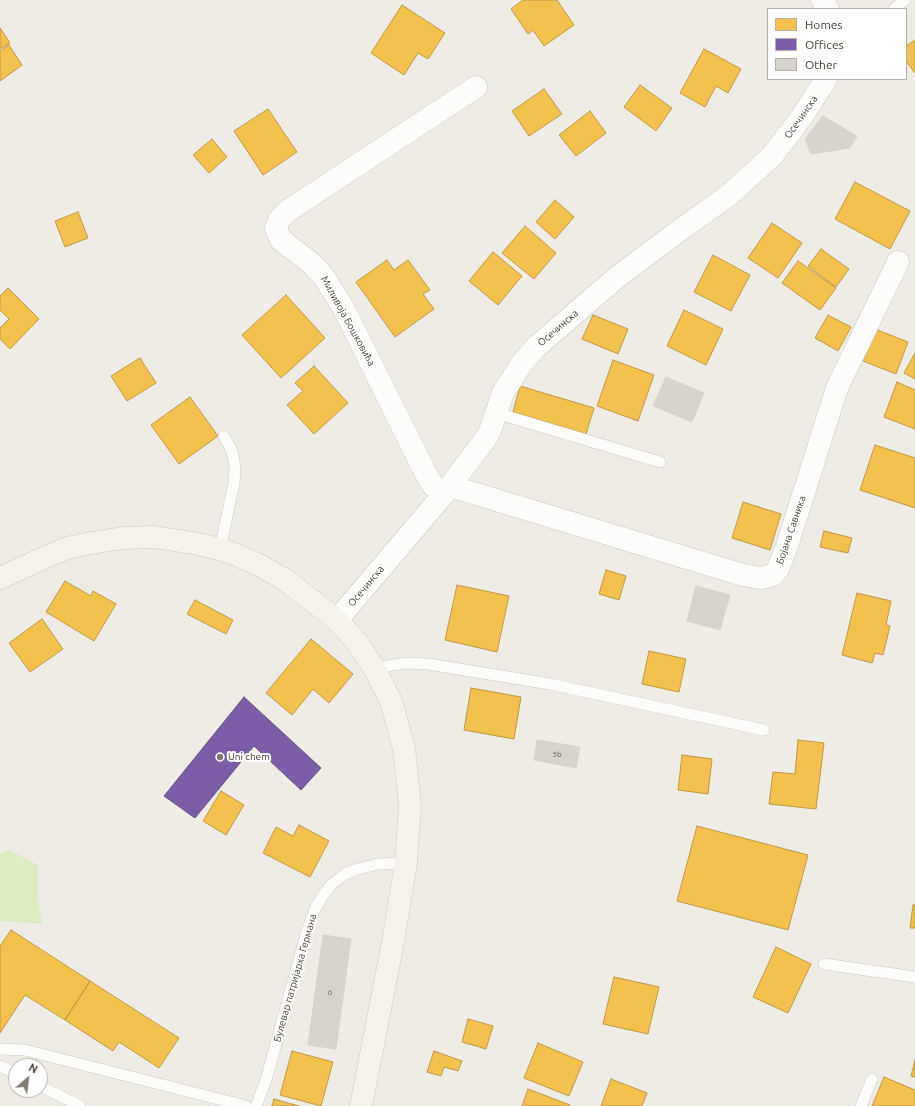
<!DOCTYPE html>
<meta charset="utf-8">
<style>
body{margin:0}
#map{position:relative;width:915px;height:1106px;overflow:hidden;background:#eeece5;font-family:Ubuntu,sans-serif}
canvas{display:block}
.legend{position:absolute;left:767px;top:8px;width:140px;height:72px;box-sizing:border-box;background:#fff;border:1px solid #b4b1ad;margin:0;padding:5px 7px;list-style:none;font-size:12px;color:#443c31}
.legend li{display:flex;align-items:center;gap:8px;height:20px}
.legend b{width:20px;border:1px solid #b4b1ad}
.north{position:absolute;left:8px;top:1058px;width:40px;height:40px;box-sizing:border-box;background:#fff;border:1px solid #b4b1ad;border-radius:50%;rotate:28deg;font-size:11px;font-weight:700;line-height:16px;text-align:center;color:#443c31}
.north::after{content:'';display:block;margin:auto;width:14px;height:18px;background:#807a70;clip-path:polygon(50% 0,100% 100%,50% 72%,0 100%)}
</style>
<div id="map">
<canvas width="915" height="1106"></canvas>
<ul class="legend">
<li><b style="height:11px;background:#f2c14e"></b>Homes</li>
<li><b style="height:11px;background:#7b5ea7"></b>Offices</li>
<li><b style="height:11px;background:#d6d3cc"></b>Other</li>
</ul>
<div class="north">N</div>
</div>
<script>
const g = document.querySelector('canvas').getContext('2d');
g.lineJoin = 'round';
function paint(path, color) { g.fillStyle = color; g.fill(path, 'evenodd'); }
const shape = rows => new Path2D(rows.map(r => 'M' + r).join(''));
function trace(path, color, width, dash) { g.strokeStyle = color; g.lineWidth = width; g.lineCap = dash ? 'butt' : 'round'; g.setLineDash(dash || []); g.stroke(path); }
function drawText(font, color, halo, rows, align = 'center') {
  g.font = font + ' Ubuntu,sans-serif'; g.lineWidth = 4; g.setLineDash([]); g.textBaseline = 'middle'; g.strokeStyle = halo; g.fillStyle = color; for (const [text, x, y, turn = 0] of rows) {
    g.save(); g.translate(x, y); g.rotate((+turn || 0) * Math.PI / 180); g.textAlign = isNaN(turn) ? turn : align; if (halo) g.strokeText(text, 0, 0); g.fillText(text, 0, 0); g.restore();
  }
}
paint(shape([
 [9,850,38,865,38,899,42,924,0,921,0,854]
]), '#dcecc2');
const homes = shape([
 [523,0,557,0,574,25,544,46,533,30,528,34,511,9,523,0],
 [402,5,445,33,428,59,418,53,404,75,371,53,402,5],
 [0,28,10,43,0,49,0,28],
 [915,40,915,73,906,61,906,46,915,40],
 [9,45,22,65,0,81,0,51,9,45],
 [704,49,741,69,728,93,716,86,705,107,680,93,704,49],
 [640,85,672,108,656,131,624,107,640,85],
 [544,89,562,114,529,136,512,111,544,89],
 [268,109,297,152,263,175,234,131,268,109],
 [590,111,606,133,576,156,559,135,590,111],
 [212,139,227,157,209,173,193,155,212,139],
 [855,182,910,211,890,249,835,219,855,182],
 [555,200,574,217,555,239,536,222,555,200],
 [78,212,88,238,65,247,55,221,78,212],
 [772,223,802,243,778,278,748,258,772,223],
 [525,226,556,253,534,279,502,253,525,226],
 [821,249,849,269,836,287,808,266,821,249],
 [493,252,522,276,498,305,469,281,493,252],
 [713,255,750,275,731,311,694,292,713,255],
 [387,260,394,270,408,260,430,290,423,294,434,309,395,337,356,282,387,260],
 [798,261,836,288,820,310,782,283,798,261],
 [8,288,39,319,10,349,0,339,0,328,9,319,0,310,0,296,8,288],
 [286,295,325,338,281,378,242,335,286,295],
 [684,310,723,329,706,365,667,346,684,310],
 [593,315,628,329,618,354,582,339,593,315],
 [828,315,851,327,838,351,815,338,828,315],
 [875,329,908,342,896,374,863,361,875,329],
 [915,353,915,379,904,373,915,353],
 [140,358,156,383,127,401,111,376,140,358],
 [613,360,654,375,638,421,597,406,613,360],
 [314,366,348,403,314,434,287,405,303,391,295,383,314,366],
 [897,382,915,390,915,429,884,417,897,382],
 [520,386,594,408,586,434,513,412,520,386],
 [190,397,218,436,179,464,151,425,190,397],
 [875,445,915,458,915,508,860,490,875,445],
 [743,502,781,514,770,550,732,538,743,502],
 [824,531,852,538,848,553,820,547,824,531],
 [606,570,626,576,619,600,599,594,606,570],
 [65,581,91,596,93,591,116,604,94,641,46,612,65,581],
 [457,585,509,596,497,652,445,640,457,585],
 [857,593,891,601,886,625,890,626,883,655,875,653,872,663,842,655,857,593],
 [195,600,233,620,226,634,187,614,195,600],
 [42,619,63,649,30,672,9,643,42,619],
 [311,639,353,674,329,703,313,689,292,715,266,693,311,639],
 [649,651,686,659,679,692,642,684,649,651],
 [471,688,521,697,514,739,464,730,471,688],
 [798,740,824,743,816,809,769,804,773,772,795,774,798,740],
 [682,755,712,759,708,794,678,790,682,755],
 [221,791,244,805,226,835,203,821,221,791],
 [299,825,329,841,310,877,263,853,276,827,293,836,299,825],
 [697,826,808,855,788,930,677,901,697,826],
 [913,905,915,905,915,928,910,928,913,905],
 [11,930,90,981,65,1020,25,995,0,1033,0,946,11,930],
 [776,947,811,964,788,1013,753,997,776,947],
 [614,977,659,987,648,1034,603,1024,614,977],
 [90,981,179,1038,159,1068,119,1042,113,1051,65,1020,90,981],
 [468,1019,493,1026,486,1049,462,1042,468,1019],
 [538,1043,583,1062,569,1096,524,1078,538,1043],
 [292,1051,333,1062,321,1106,280,1095,292,1051],
 [434,1051,462,1061,458,1071,444,1067,441,1076,427,1072,434,1051],
 [915,1060,915,1077,911,1076,915,1060],
 [884,1077,915,1090,915,1106,872,1106,884,1077],
 [611,1079,647,1093,642,1106,601,1106,611,1079],
 [528,1089,570,1105,570,1106,522,1106,528,1089],
 [274,1099,299,1106,272,1106,274,1099]
]);
paint(homes, '#f2c14e');
trace(homes, '#be9945', 1);
const offices = shape([
 [244,697,321,768,301,790,254,746,195,818,164,796,244,697]
]);
paint(offices, '#7b5ea7');
trace(offices, '#6a5484', 1);
const building = shape([
 [823,116,857,136,850,148,811,154,805,139,823,116],
 [666,377,704,393,692,422,653,406,666,377],
 [696,586,730,595,720,630,687,621,696,586],
 [537,740,580,747,576,768,534,760,537,740],
 [323,935,351,939,336,1049,308,1045,323,935]
]);
paint(building, '#d6d3cc');
trace(building, '#d6d2cb', 1);
const lane = shape([
 [894,9,905,0],
 [496,413,660,462],
 [220,549,234,483,235,467,232,451,224,436],
 [374,668,406,663,428,664,550,684,764,730],
 [824,964,915,977],
 [0,1049,25,1050,246,1106],
 [0,1066,16,1074],
 [40,1086,80,1106],
 [256,1106,266,1080,307,931,315,909,323,895,332,884,345,874,358,869,378,864,406,863],
 [861,1106,872,1079]
]);
const street = shape([
 [822,0,828,9],
 [450,486,743,575,761,578,773,575,778,569,787,546,837,388,898,262],
 [443,495,432,484,425,472,344,309,324,277,311,263,281,240,276,229,279,220,286,212,476,87],
 [337,620,443,495,484,441,490,431,503,393,522,363,535,348,616,278,676,233,729,195,772,156,801,118,826,79]
]);
const secondary = shape([
 [0,578,46,557,67,548,91,543,123,538,154,537,193,543,220,549,239,556,261,566,284,579,337,620,357,642,374,668,391,701,404,748,410,806,406,863,393,942,361,1106]
]);
trace(lane, '#cac8c1', 12);
trace(street, '#cac8c1', 23);
trace(secondary, '#cfcabc', 23);
trace(lane, '#fcfcfb', 11);
trace(street, '#fcfcfb', 22);
trace(secondary, '#f6f3ec', 22);
for (const [x, y, r, color] of [
 [220,757,4,"#807a70"]
]) { const dot = new Path2D(); dot.arc(x, y, r, 0, 2 * Math.PI); g.fillStyle = color; g.fill(dot); trace(dot, '#fff', 1.5); }
drawText('8px', '#6a6359', null, [
 ["5b",557,754],
 ["6",330,992]
]);
drawText('10px', '#443c31', '#fff', [
 ["Осечинска",801,117,-55],
 ["Миливоја Бошковића",348,321,61],
 ["Осечинска",558,328,-41],
 ["Бојана Савника",791,530,-71],
 ["Осечинска",366,586,-50],
 ["Булевар патријарха Германа",295,978,-74]
]);
drawText('10px', '#443c31', '#fff', [
 ["Uni chem",228,757]
], 'left');
</script>
